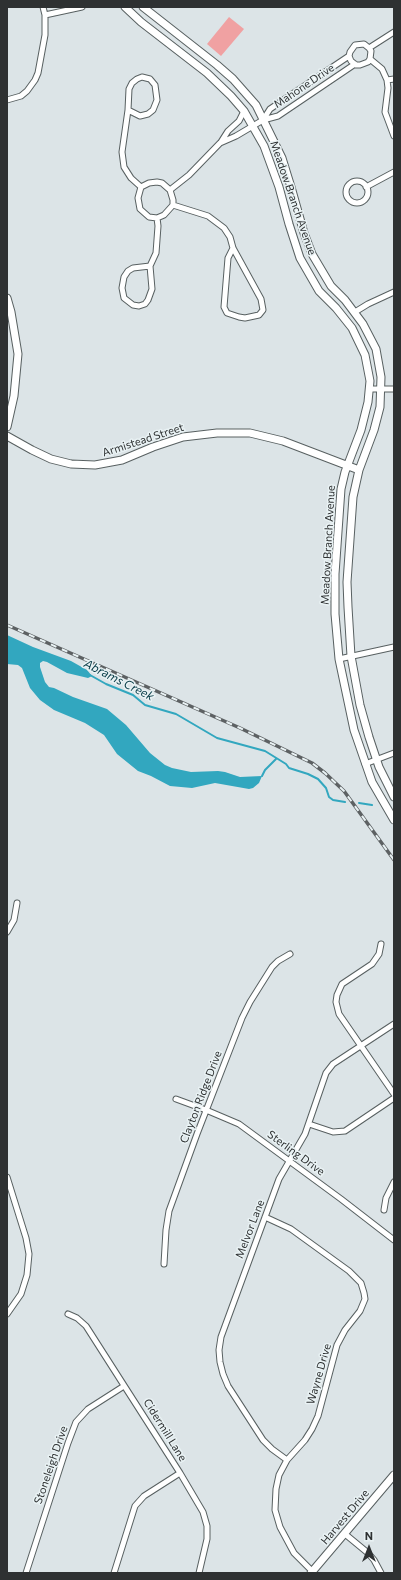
<!DOCTYPE html>
<style>
body{margin:0}
#map{position:relative;width:401px;height:1580px;overflow:hidden;background:#dce4e7;font-family:Commissioner,sans-serif}
canvas{display:block}
.frame{position:absolute;inset:0;border:8px solid #2e3132;pointer-events:none}
.north{position:absolute;left:349px;top:1528px;width:40px;height:40px;-webkit-text-stroke:3px #e9f2f4;paint-order:stroke;rotate:0deg;font-size:11px;font-weight:700;line-height:16px;text-align:center;color:#2e3132}
.north::after{content:'';display:block;margin:auto;width:14px;height:18px;background:#2e3132;clip-path:polygon(50% 0,100% 100%,50% 72%,0 100%)}
</style>
<div id="map">
<canvas width="401" height="1580"></canvas>
<div class="frame"></div>
<div class="north">N</div>
</div>
<script>
const g = document.querySelector('canvas').getContext('2d');
g.lineJoin = 'round';
function paint(path, color) { g.fillStyle = color; g.fill(path, 'evenodd'); }
const shape = rows => new Path2D(rows.map(r => 'M' + r).join(''));
function trace(path, color, width, dash) { g.strokeStyle = color; g.lineWidth = width; g.lineCap = dash ? 'butt' : 'round'; g.setLineDash(dash || []); g.stroke(path); }
function drawText(font, color, halo, rows, align = 'center') {
  g.font = font + ' Commissioner,sans-serif'; g.lineWidth = 3; g.setLineDash([]); g.textBaseline = 'middle'; g.strokeStyle = halo; g.fillStyle = color; for (const [text, x, y, turn = 0] of rows) {
    g.save(); g.translate(x, y); g.rotate((+turn || 0) * Math.PI / 180); g.textAlign = isNaN(turn) ? turn : align; if (halo) g.strokeText(text, 0, 0); g.fillText(text, 0, 0); g.restore();
  }
}
paint(shape([
 [229,17,244,29,221,56,207,44]
]), '#f0a1a2');
paint(shape([
 [7,635,33,647,71,661,87,670,92,676,88,678,67,673,47,662,43,661,40,663,40,667,45,682,49,687,54,688,73,697,107,709,126,725,150,753,165,765,172,768,191,772,218,771,225,772,240,777,262,776,259,783,253,788,249,789,215,783,192,788,170,786,151,776,138,771,117,754,104,735,85,723,54,710,40,700,30,688,22,668,18,665,7,664]
]), '#32a7bf');
trace(shape([
 [90,675,106,684,133,695,145,705,176,714,217,738,265,751,286,764,289,768,308,774,318,779,326,788,329,797,333,800,345,802],
 [262,776,265,770,276,759],
 [359,803,372,805]
]), '#32a7bf', 2);
const street = shape([
 [45,15,82,7],
 [369,48,364,44,355,45,350,52,349,56,351,61,356,65,360,65,368,62,370,59],
 [369,48,394,32],
 [369,48,371,51,370,59],
 [370,59,382,69,387,80,388,88,385,112,394,136],
 [142,77,150,79,155,85,157,100,153,110,148,114,140,116,128,110,129,89,132,83,137,79,142,77],
 [387,80,394,79],
 [7,100,21,96,27,91,35,80,38,73,45,35,45,15,43,7],
 [128,110,122,152,124,167,131,178,141,187],
 [263,120,270,109,349,56],
 [221,142,228,131,239,121,244,111],
 '346 192a11 11 0 1 1 22 0a11 11 0 1 1-22 0Z',
 [141,187,138,198,140,209,149,217,157,218,164,215,173,205],
 [141,187,149,183,157,182,162,183,170,190,173,200,173,205],
 [366,187,394,172],
 [170,190,189,175,220,143,236,136,263,120,278,116,355,64],
 [173,205,208,216,224,228,230,237,233,248,261,299,263,310,259,315,245,318,239,317,227,313,224,307,228,258,233,248],
 [150,266,152,289,148,300,145,304,139,306,133,305,124,298,122,288,124,277,128,271,133,268,150,266],
 [150,266,156,253,158,226,157,218],
 [355,312,368,304,394,292],
 [370,389,394,389],
 [339,659,394,647],
 [365,764,394,753],
 [7,932,14,920,17,903],
 [381,944,379,954,372,964,342,984,337,995,336,1002,339,1014,394,1094],
 [176,1099,206,1110,239,1124,341,1199,394,1240],
 [309,1124,333,1132,345,1131,394,1098],
 [7,1177,26,1238,29,1254,27,1275,21,1294,7,1314],
 [384,1210,386,1198,394,1182],
 [265,1217,291,1229,349,1271,361,1283,364,1293,365,1299,360,1311,345,1330,337,1345,318,1416,312,1429,305,1440,287,1460,279,1475,276,1489,275,1510,280,1527,294,1553,313,1572],
 [164,1264,166,1230,169,1211,197,1134,242,1018,250,1002,272,967,278,961,290,954],
 [68,1314,77,1318,86,1326,180,1473,203,1512,207,1526,207,1539,199,1573],
 [287,1460,272,1449,263,1440,228,1386,223,1374,220,1362,219,1350,221,1337,279,1179,305,1134,326,1073,333,1064,394,1024],
 [345,1534,368,1553,374,1560,381,1573],
 [26,1573,68,1443,76,1422,88,1409,124,1386],
 [114,1573,135,1506,144,1496,180,1473]
]);
const secondary = shape([
 [125,7,141,22,207,73,231,96,244,111,264,146,279,187,289,224,300,258,319,291,336,308,352,328,365,355,370,381,368,402,361,430,345,472,341,489,335,574,335,614,339,659,354,730,372,782,394,820],
 [143,7,217,65,233,79,256,105,282,158,291,187,304,233,312,254,331,286,345,300,363,324,376,349,381,377,380,407,374,430,359,470,353,497,347,582,348,607,351,656,360,705,369,737,379,767,394,797],
 [7,298,11,312,18,354,14,396,7,427],
 [7,436,32,450,51,459,71,464,95,465,122,460,153,447,183,437,217,433,250,433,283,441,359,470],
 [311,1573,394,1475]
]);
trace(street, '#586061', 7);
trace(secondary, '#586061', 9);
trace(street, '#fff', 5);
trace(secondary, '#fff', 7);
const rail = shape([
 [7,625,240,728,312,763,325,773,344,791,394,860]
]);
trace(rail, '#5d6163', 3.5);
trace(rail, '#e9f2f4', 2, [6]);
drawText('11px', '#2e3132', '#e9f2f4', [
 ["Mahone Drive",304,86,-34],
 ["Meadow Branch Avenue",293,198,71],
 ["Armistead Street",143,440,-18],
 ["Meadow Branch Avenue",328,545,-87],
 ["Clayton Ridge Drive",201,1097,-69],
 ["Sterling Drive",296,1153,36],
 ["Melvor Lane",250,1229,-69],
 ["Wayne Drive",319,1374,-74],
 ["Cidermill Lane",165,1430,58],
 ["Stoneleigh Drive",51,1465,-71],
 ["Harvest Drive",345,1517,-50]
]);
drawText('italic 12px', '#093d48', '#e9f2f4', [
 ["Abrams Creek",119,680,27]
]);
</script>
